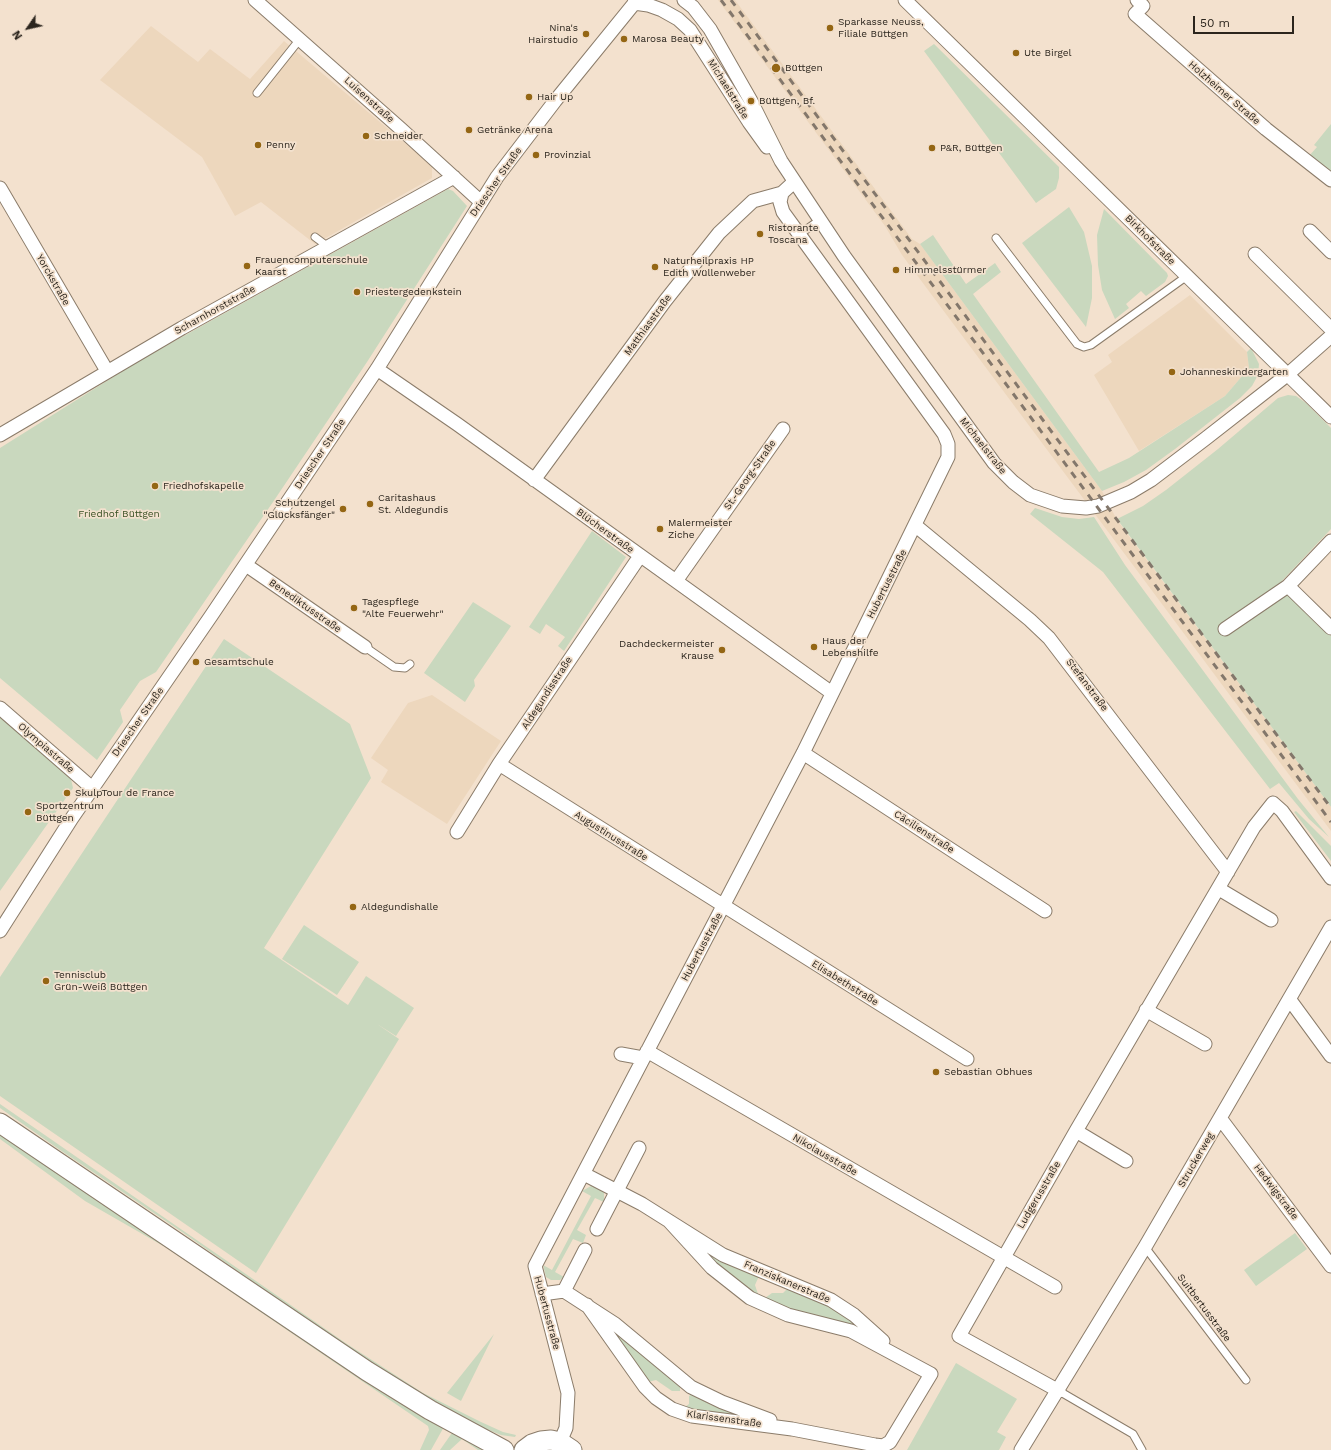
<!DOCTYPE html>
<meta charset="utf-8">
<style>
body{margin:0}
#map{position:relative;width:1331px;height:1450px;overflow:hidden;background:#f3e1ce;font-family:"Work Sans",sans-serif}
canvas{display:block}
.north{position:absolute;left:8px;top:8px;width:40px;height:40px;-webkit-text-stroke:3px #f3e1ce;paint-order:stroke;rotate:236deg;font-size:11px;font-weight:700;line-height:16px;text-align:center;color:#2b251d}
.north::after{content:'';display:block;margin:auto;width:14px;height:18px;background:#2b251d;clip-path:polygon(50% 0,100% 100%,50% 72%,0 100%)}
.scale{position:absolute;left:1193px;top:16px;width:101px;height:18px;box-sizing:border-box;border:2px solid #2b251d;border-top:0;padding-left:5px;font-size:12px;line-height:14px;white-space:nowrap;color:#2b251d;-webkit-text-stroke:3px #f3e1ce;paint-order:stroke}
</style>
<div id="map">
<canvas width="1331" height="1450"></canvas>
<div class="north">N</div>
<div class="scale">50 m</div>
</div>
<script>
const g = document.querySelector('canvas').getContext('2d');
g.lineJoin = 'round';
function paint(path, color) { g.fillStyle = color; g.fill(path, 'evenodd'); }
const shape = rows => new Path2D(rows.map(r => 'M' + r).join(''));
function trace(path, color, width, dash) { g.strokeStyle = color; g.lineWidth = width; g.lineCap = dash ? 'butt' : 'round'; g.setLineDash(dash || []); g.stroke(path); }
function drawText(font, color, halo, rows, align = 'center') {
  g.font = font + ' "Work Sans",sans-serif'; g.lineWidth = 3.5; g.setLineDash([]); g.textBaseline = 'middle'; g.strokeStyle = halo; g.fillStyle = color; for (const [text, x, y, turn = 0] of rows) {
    g.save(); g.translate(x, y); g.rotate((+turn || 0) * Math.PI / 180); g.textAlign = isNaN(turn) ? turn : align; if (halo) g.strokeText(text, 0, 0); g.fillText(text, 0, 0); g.restore();
  }
}
paint(shape([
 [718,0,735,0,912,239,920,244,1102,491,1117,520,1331,807,1331,831,902,255,885,226],
 [151,26,198,62,210,49,250,79,284,41,432,166,432,178,315,244,261,202,235,216,202,157,100,80],
 [1190,295,1247,352,1249,368,1225,396,1139,451,1094,375,1112,362,1108,355],
 [432,695,501,741,447,824,381,782,388,770,371,758,408,703]
]), '#edd7bd');
paint(shape([
 [934,44,1059,167,1059,178,1056,189,1036,203,924,51],
 [1331,124,1331,171,1330,172,1309,156,1317,147,1314,145],
 [448,189,453,191,467,206,367,362,273,502,156,672,140,681,120,710,123,722,97,760,0,678,0,448,137,362],
 [1069,207,1084,232,1092,266,1092,298,1086,327,1022,243],
 [1104,209,1167,273,1168,276,1165,282,1146,296,1141,291,1126,304,1129,308,1115,319,1102,290,1098,265,1097,235],
 [933,235,966,284,995,263,1001,272,973,294,1099,472,1129,458,1225,396,1249,368,1247,352,1251,348,1259,364,1258,375,1252,386,1240,398,1175,449,1146,470,1124,482,1102,491,920,244],
 [1288,395,1296,396,1306,403,1331,428,1331,529,1279,584,1331,636,1331,807,1117,519,1143,506,1166,490,1218,449,1278,398],
 [1035,508,1062,517,1079,519,1094,517,1125,565,1298,799,1329,837,1309,819,1279,783,1270,789,1103,572,1030,514],
 [592,531,626,557,564,651,558,646,565,637,546,624,540,634,529,627],
 [473,602,511,626,474,680,475,686,465,702,424,673],
 [224,639,350,724,371,778,264,948,348,1005,366,976,414,1008,396,1036,377,1024,399,1039,256,1273,0,1096,0,977],
 [0,716,71,779,73,788,0,891],
 [1296,811,1331,846,1331,861,1294,812],
 [304,925,359,962,337,995,282,959],
 [0,1104,347,1344,423,1393,481,1422,503,1432,516,1435,515,1437,501,1435,479,1426,426,1397,347,1348,182,1232,60,1150,0,1108],
 [0,1133,445,1425,431,1450,420,1450,429,1430,428,1426,165,1247,85,1201,0,1139],
 [591,1186,601,1189,604,1193,604,1202,595,1198,577,1230,586,1235,583,1243,573,1239,555,1272,564,1277,560,1280,551,1280,546,1277,543,1265,552,1270,591,1196,582,1191],
 [1295,1233,1307,1249,1256,1286,1244,1270],
 [704,1250,759,1276,755,1285,758,1294,757,1297,725,1275],
 [788,1288,832,1305,858,1325,856,1328,792,1312,765,1298,772,1293,783,1293],
 [614,1329,680,1386,680,1391,672,1391,656,1380,648,1382,611,1331],
 [494,1334,461,1401,447,1393],
 [956,1363,1017,1399,997,1432,1006,1437,999,1450,907,1450],
 [692,1394,711,1405,738,1414,737,1417,684,1408,689,1404,689,1396],
 [454,1430,486,1450,478,1450,462,1439,450,1450,440,1450]
]), '#c9d8be');
const lane = shape([
 [257,93,300,39],
 [800,234,814,224,822,224],
 [315,237,327,246],
 [996,238,1077,344,1084,347,1091,345,1187,276],
 [365,647,394,667,405,668,410,664],
 [1145,1247,1246,1380],
 [1059,1391,1133,1434,1142,1450]
]);
const street = shape([
 [255,0,401,129,481,202],
 [684,0,693,7,710,29,751,101,781,161,844,256,994,463,1013,482,1030,495,1062,506,1086,508,1098,506,1131,492,1151,480,1205,439,1287,375,1331,336],
 [905,0,1331,417],
 [1137,0,1143,6,1135,14,1266,129,1331,180],
 [634,3,648,5,662,10,678,19,690,30,749,122,767,147],
 [0,188,107,371],
 [1310,231,1331,252],
 [1255,254,1331,329],
 [377,369,457,424,832,693],
 [0,435,182,328,454,177],
 [534,480,665,301,719,233,753,201,782,193],
 [916,526,1030,620,1049,638,1228,872],
 [246,565,365,647],
 [676,581,783,429],
 [1288,586,1331,628],
 [1225,629,1288,586,1331,541],
 [0,708,92,788],
 [803,753,1045,911],
 [499,764,967,1059],
 [457,832,499,764,640,556],
 [1219,889,1271,920],
 [0,931,72,818,211,616,377,369,497,177,555,101,637,0],
 [1290,1000,1331,1056],
 [1146,1010,1205,1044],
 [647,1051,1055,1287],
 [621,1054,643,1058],
 [1220,1118,1331,1266],
 [1076,1131,1126,1161],
 [584,1174,642,1204,723,1255,831,1300,854,1315,883,1341],
 [597,1229,639,1148],
 [564,1291,585,1250],
 [542,1294,564,1291,615,1324,691,1387,722,1402,770,1420],
 [587,1305,645,1387,656,1398,672,1409,692,1416,792,1429,875,1445,883,1446,890,1442,931,1374,851,1331,788,1315,750,1298,712,1268,669,1221],
 [1059,1391,959,1336,1076,1131,1254,827,1273,803,1282,811,1331,878],
 [560,1442,566,1428,568,1393,535,1266,803,753,948,457,948,444,944,434,783,212,780,202,782,193,794,182],
 [1021,1450,1145,1247,1331,927]
]);
const secondary = shape([
 [0,1123,367,1371,430,1410,504,1450],
 [524,1450,532,1444,541,1441,551,1440,560,1442,572,1450]
]);
trace(lane, '#8b7c6a', 9);
trace(street, '#8b7c6a', 15);
trace(secondary, '#8b7c6a', 21);
trace(lane, '#fff', 7);
trace(street, '#fff', 13);
trace(secondary, '#fff', 19);
trace(shape([
 [721,0,1331,822],
 [731,0,1331,808]
]), '#83776b', 3, [7, 7]);
for (const [x, y, r, color] of [
 [830,28,4,"#946614"],
 [586,34,4,"#946614"],
 [624,39,4,"#946614"],
 [1016,53,4,"#946614"],
 [776,68,5,"#946614"],
 [529,97,4,"#946614"],
 [751,101,4,"#946614"],
 [469,130,4,"#946614"],
 [366,136,4,"#946614"],
 [258,145,4,"#946614"],
 [932,148,4,"#946614"],
 [536,155,4,"#946614"],
 [760,234,4,"#946614"],
 [247,266,4,"#946614"],
 [655,267,4,"#946614"],
 [896,270,4,"#946614"],
 [357,292,4,"#946614"],
 [1172,372,4,"#946614"],
 [155,486,4,"#946614"],
 [370,504,4,"#946614"],
 [343,509,4,"#946614"],
 [660,529,4,"#946614"],
 [354,608,4,"#946614"],
 [814,647,4,"#946614"],
 [722,650,4,"#946614"],
 [196,662,4,"#946614"],
 [67,793,4,"#946614"],
 [28,812,4,"#946614"],
 [353,907,4,"#946614"],
 [46,981,4,"#946614"],
 [936,1072,4,"#946614"]
]) { const dot = new Path2D(); dot.arc(x, y, r, 0, 2 * Math.PI); g.fillStyle = color; g.fill(dot); trace(dot, '#f3e1ce', 1.5); }
drawText('10px', '#2b251d', '#f3e1ce', [
 ["Sparkasse Neuss,",838,22],
 ["Filiale Büttgen",838,34],
 ["Nina's",578,28,"right"],
 ["Hairstudio",578,40,"right"],
 ["Marosa Beauty",632,39],
 ["Ute Birgel",1024,53],
 ["Büttgen",785,68],
 ["Hair Up",537,97],
 ["Büttgen, Bf.",759,101],
 ["Getränke Arena",477,130],
 ["Schneider",374,136],
 ["Penny",266,145],
 ["P&R, Büttgen",940,148],
 ["Provinzial",544,155],
 ["Ristorante",768,228],
 ["Toscana",768,240],
 ["Frauencomputerschule",255,260],
 ["Kaarst",255,272],
 ["Naturheilpraxis HP",663,261],
 ["Edith Wüllenweber",663,273],
 ["Himmelsstürmer",904,270],
 ["Priestergedenkstein",365,292],
 ["Johanneskindergarten",1180,372],
 ["Friedhofskapelle",163,486],
 ["Caritashaus",378,498],
 ["St. Aldegundis",378,510],
 ["Schutzengel",335,503,"right"],
 ["\"Glücksfänger\"",335,515,"right"],
 ["Malermeister",668,523],
 ["Ziche",668,535],
 ["Tagespflege",362,602],
 ["\"Alte Feuerwehr\"",362,614],
 ["Haus der",822,641],
 ["Lebenshilfe",822,653],
 ["Dachdeckermeister",714,644,"right"],
 ["Krause",714,656,"right"],
 ["Gesamtschule",204,662],
 ["SkulpTour de France",75,793],
 ["Sportzentrum",36,806],
 ["Büttgen",36,818],
 ["Aldegundishalle",361,907],
 ["Tennisclub",54,975],
 ["Grün-Weiß Büttgen",54,987],
 ["Sebastian Obhues",944,1072]
], 'left');
drawText('10px', '#2b251d', '#f3e1ce', [
 ["Michaelstraße",728,89,58],
 ["Holzheimer Straße",1224,93,41],
 ["Luisenstraße",369,100,42],
 ["Driescher Straße",496,182,-55],
 ["Birkhofstraße",1150,240,45],
 ["Yorckstraße",53,280,60],
 ["Scharnhorststraße",215,310,-29],
 ["Matthiasstraße",648,325,-54],
 ["Michaelstraße",983,446,52],
 ["Driescher Straße",320,454,-56],
 ["St.-Georg-Straße",750,475,-55],
 ["Blücherstraße",605,531,36],
 ["Hubertusstraße",887,584,-63],
 ["Benediktusstraße",305,606,35],
 ["Stefanstraße",1087,685,53],
 ["Aldegundisstraße",547,693,-57],
 ["Driescher Straße",138,722,-55],
 ["Olympiastraße",46,748,41],
 ["Cäcilienstraße",924,832,33],
 ["Augustinusstraße",611,836,32],
 ["Hubertusstraße",702,947,-62],
 ["Elisabethstraße",845,983,32],
 ["Nikolausstraße",825,1155,30],
 ["Struckerweg",1196,1160,-60],
 ["Hedwigstraße",1276,1192,53],
 ["Ludgerusstraße",1039,1195,-60],
 ["Franziskanerstraße",787,1282,23],
 ["Suitbertusstraße",1204,1308,53],
 ["Hubertusstraße",547,1313,75],
 ["Klarissenstraße",724,1419,8]
]);
drawText('10px', '#3a5125', '#f3e1ce', [
 ["Friedhof Büttgen",119,514]
]);
</script>
